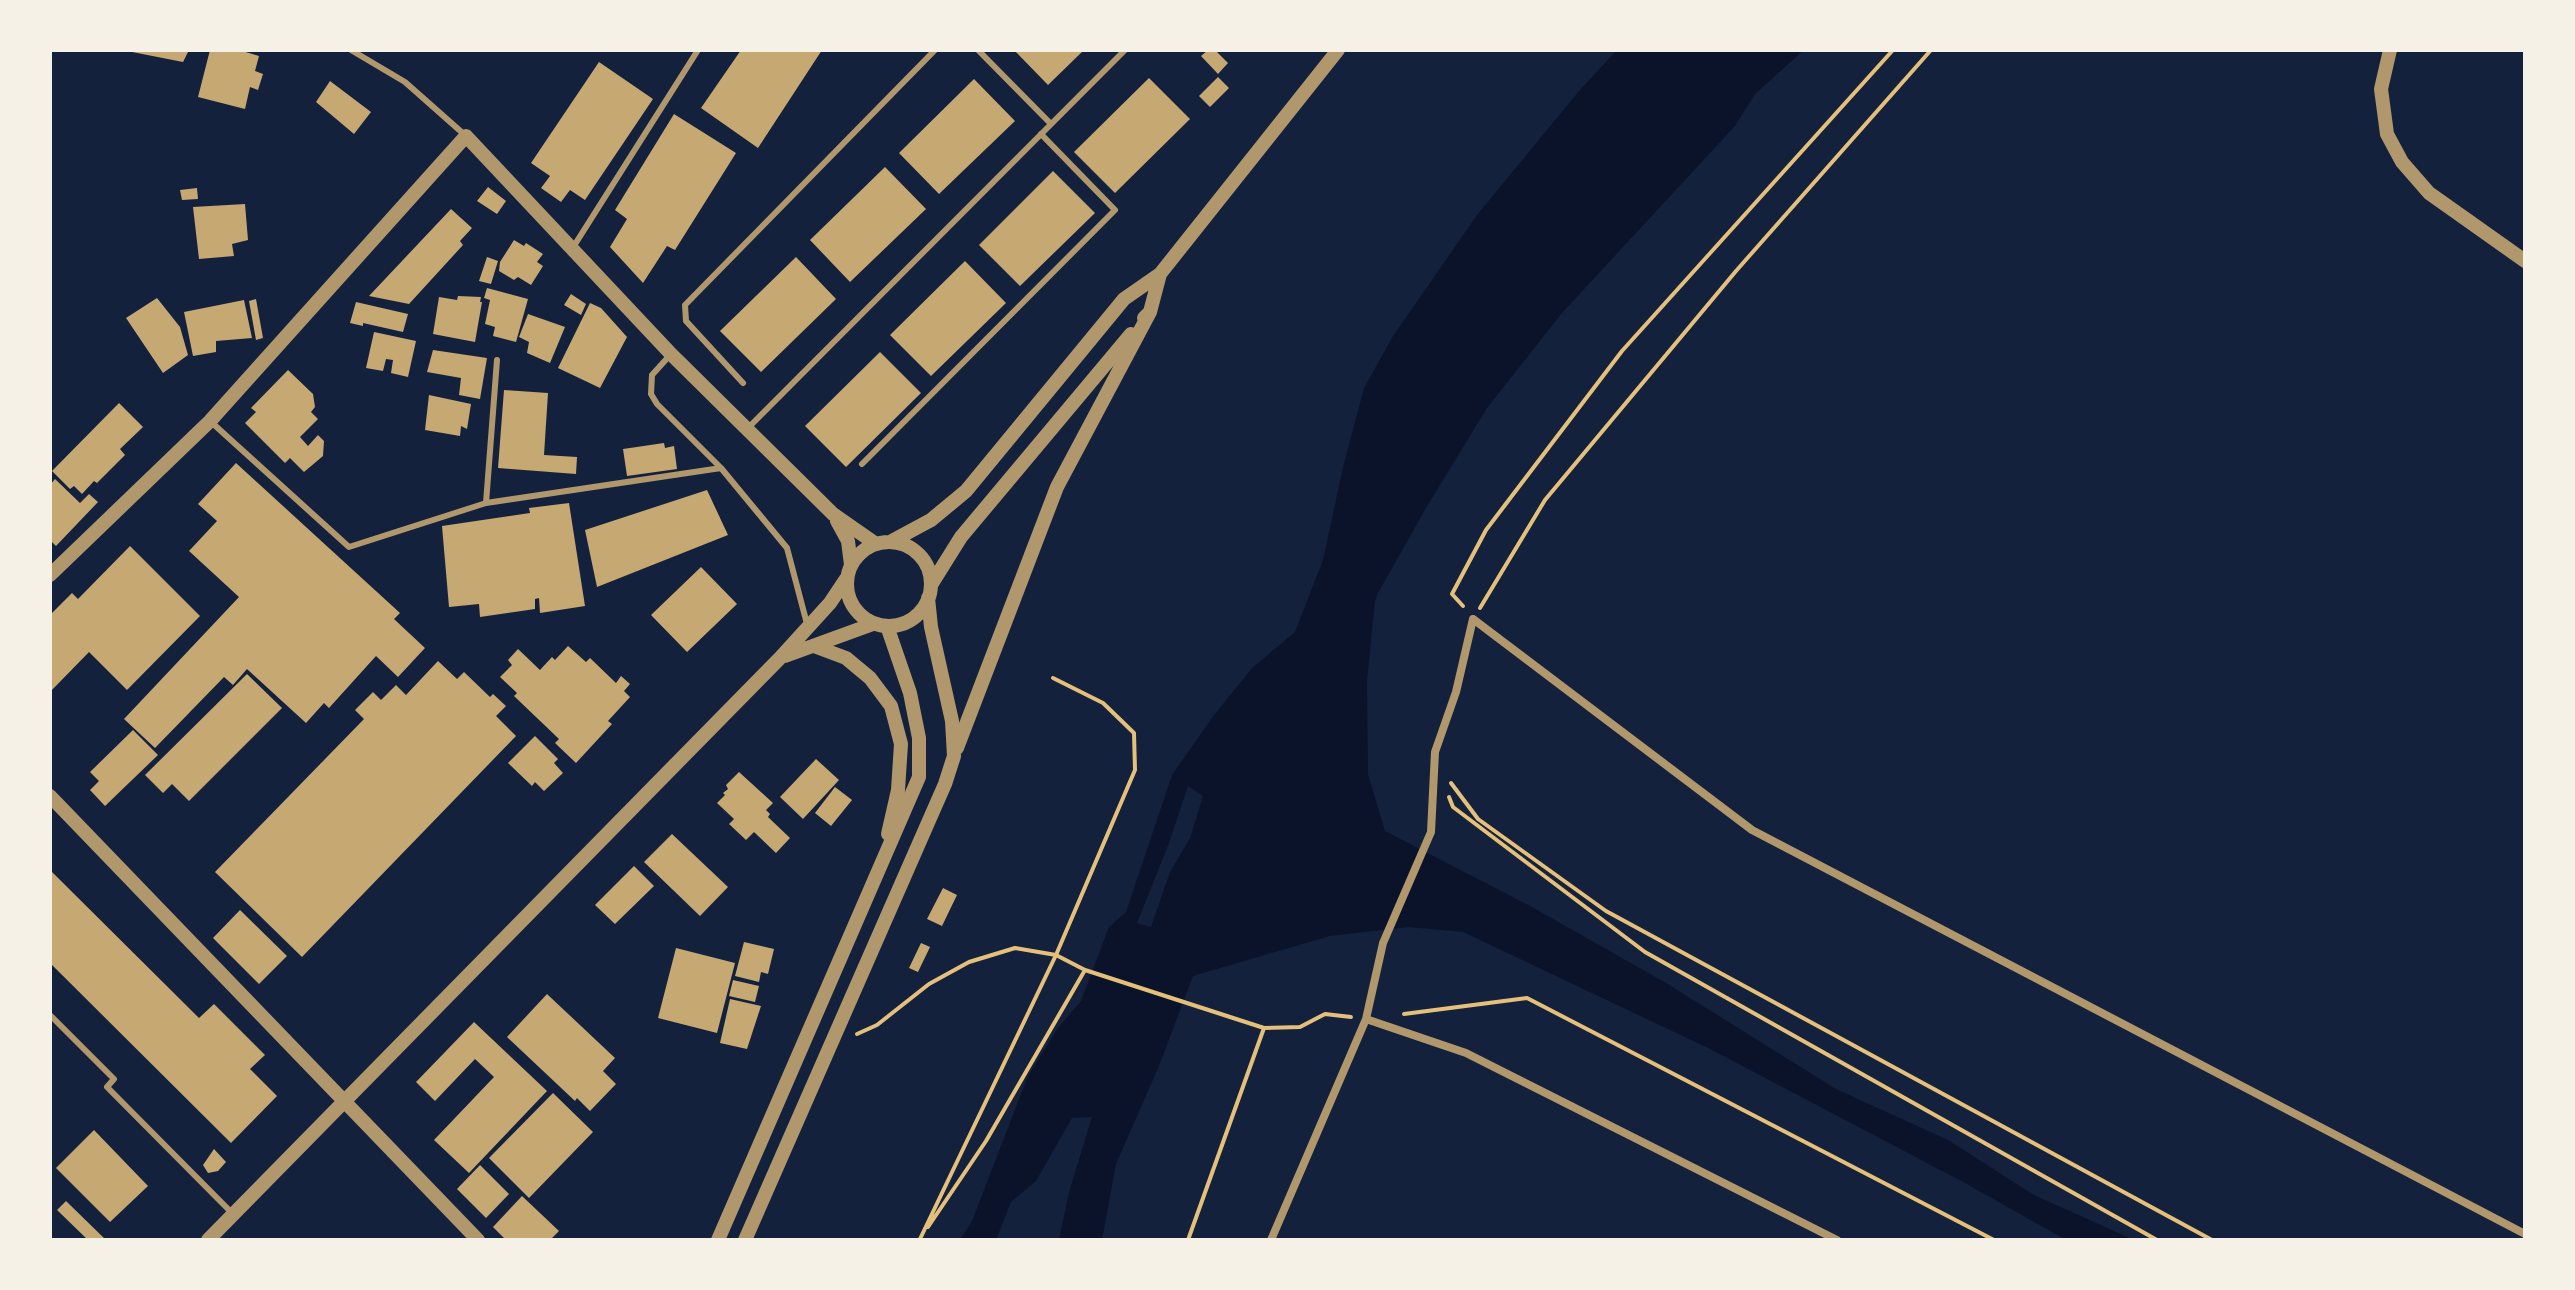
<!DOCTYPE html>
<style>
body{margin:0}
#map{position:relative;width:2575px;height:1290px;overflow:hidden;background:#14213d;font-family:Rubik,sans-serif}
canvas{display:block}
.frame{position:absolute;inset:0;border:52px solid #f6f1e7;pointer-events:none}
</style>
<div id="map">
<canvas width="2575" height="1290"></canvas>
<div class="frame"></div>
</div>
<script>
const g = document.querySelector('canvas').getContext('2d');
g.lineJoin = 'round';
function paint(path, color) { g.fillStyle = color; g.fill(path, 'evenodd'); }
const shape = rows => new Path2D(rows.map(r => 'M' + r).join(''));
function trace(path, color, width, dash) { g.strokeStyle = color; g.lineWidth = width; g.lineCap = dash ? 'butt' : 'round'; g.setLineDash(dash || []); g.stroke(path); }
paint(shape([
 [1617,50,1804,50,1755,94,1735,126,1562,313,1487,408,1426,508,1378,593,1375,601,1367,681,1368,774,1385,831,1532,907,1666,983,1836,1089,1948,1140,2034,1195,2134,1240,2066,1240,1965,1183,1710,1049,1463,932,1409,927,1330,936,1193,976,1159,1066,1116,1164,1102,1240,1059,1240,1069,1192,1092,1117,1072,1118,1036,1181,1011,1202,996,1240,960,1240,972,1221,1028,1076,1058,1028,1081,1001,1109,927,1126,912,1172,775,1214,715,1252,668,1295,632,1323,560,1343,467,1364,388,1393,336,1477,215,1579,91],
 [1188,786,1203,796,1190,838,1170,872,1151,927,1137,923,1169,843]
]), '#0b132b');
paint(shape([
 [122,50,189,50,183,62],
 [210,50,239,50,259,56,255,71,263,74,258,90,250,87,245,109,198,97],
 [741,50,822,50,758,148,701,108],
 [1014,50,1084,50,1048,85],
 [1208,50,1215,50,1228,63,1218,74,1201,56],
 [599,62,653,99,585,200,570,190,561,202,541,188,550,176,531,163],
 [1218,77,1229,88,1210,107,1199,96],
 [1149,78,1190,119,1115,193,1074,152],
 [974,79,1015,121,939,194,899,153],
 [330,81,371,112,354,134,316,102],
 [674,114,736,153,675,250,667,246,643,283,610,247,627,219,615,210],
 [885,167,926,209,850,282,810,240],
 [1053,171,1095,213,1020,286,979,245],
 [488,187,506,201,497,214,477,201],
 [197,188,198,199,182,200,180,190],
 [245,204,248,240,232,244,234,256,199,259,193,207],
 [451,209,472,228,460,241,463,245,409,304,369,296],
 [514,240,524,246,526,243,543,254,537,262,543,266,531,285,518,277,514,280,499,271,500,262],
 [487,257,498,261,491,284,479,281],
 [796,257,836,299,761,372,720,331],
 [965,261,1006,303,931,376,890,335],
 [487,288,528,299,516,342,493,336,495,327,485,324,490,300,484,298],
 [571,294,586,304,581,315,564,305],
 [458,296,481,297,480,302,482,302,475,342,433,334,439,297,457,300],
 [157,298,180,327,188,355,163,373,126,318],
 [256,299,263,338,256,340,249,301],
 [244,300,252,338,216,341,216,352,193,356,184,312],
 [356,302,408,314,403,332,363,323,363,326,350,323],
 [590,303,601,308,627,337,600,388,558,368],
 [528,314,565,327,550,363,527,353,529,342,519,337],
 [374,332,416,341,408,377,391,373,393,360,386,359,383,371,366,368],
 [433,350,487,358,480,399,459,395,461,378,427,372],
 [880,352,921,393,846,467,805,426],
 [288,370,313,394,315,407,311,412,318,419,300,437,308,446,318,435,324,441,323,456,304,472,290,458,285,463,245,423,256,412,251,408],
 [504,390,548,393,544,455,577,457,576,474,498,468],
 [429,395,471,404,467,429,461,426,460,436,425,430],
 [119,403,143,427,120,449,125,455,97,483,94,481,82,494,74,486,70,489,52,471],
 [664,443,665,448,674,446,677,469,627,476,623,449],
 [236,463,400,613,394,619,425,648,398,677,376,656,329,708,324,703,306,723,247,669,233,685,224,677,155,748,124,719,239,597,189,551,217,521,198,504],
 [55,479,80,503,89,494,98,502,56,546,50,540,50,485],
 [707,490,728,535,597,587,585,530],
 [569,503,585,606,540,613,539,598,535,599,535,609,480,617,479,604,449,607,442,526,530,513,529,508],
 [130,546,200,616,127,690,89,652,50,692,50,615,72,593,78,599],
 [701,567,737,604,687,652,651,615],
 [568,646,586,662,590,658,616,683,621,676,630,684,624,691,630,697,608,721,612,724,576,763,555,743,559,739,514,696,517,693,500,677,512,665,508,660,518,649,540,670,552,657,555,660],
 [438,661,457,679,464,672,490,697,493,694,506,706,496,716,516,736,302,957,215,872,364,719,355,710,373,692,381,700,396,685,406,695],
 [247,674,282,708,189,801,172,784,163,793,145,775],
 [133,730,158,755,105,806,90,790,99,781,90,772],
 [535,736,558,759,554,763,563,773,544,791,535,782,532,786,508,763],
 [816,759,839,780,803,819,780,797],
 [739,772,773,803,766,810,770,814,768,817,790,838,776,853,754,832,746,840,729,824,734,819,717,803,725,795,723,793,728,789,726,785],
 [835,787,852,800,831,826,815,813],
 [672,834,728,887,700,916,644,862],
 [634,866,654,886,615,924,595,905],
 [50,870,199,1018,214,1004,265,1055,250,1069,277,1096,231,1143,50,963],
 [943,888,957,895,942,926,927,919],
 [240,910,287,956,259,984,213,938],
 [744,942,774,949,768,974,761,972,759,982,735,976],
 [921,943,930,947,918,972,909,968],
 [676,948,735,963,717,1033,658,1018],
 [733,980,759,986,755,1002,729,996],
 [547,994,615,1058,603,1071,616,1084,590,1111,577,1098,575,1101,507,1037],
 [730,999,761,1006,747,1049,720,1043],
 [474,1022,547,1091,469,1173,434,1140,494,1077,475,1059,435,1101,416,1082],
 [553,1093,593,1132,529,1198,489,1158],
 [94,1130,148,1186,110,1222,56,1168],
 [214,1149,226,1162,218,1171,208,1173,203,1165],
 [480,1165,509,1194,486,1218,457,1189],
 [522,1196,559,1231,550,1240,506,1240,493,1227],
 [66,1201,106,1240,88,1240,57,1210]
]), '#c6a872');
trace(shape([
 [1463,606,1452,594,1486,530,1622,351,1893,50],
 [1480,608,1545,500,1736,271,1931,50],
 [1451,783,1478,819,1606,911,2212,1240],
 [1449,797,1453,807,1645,952,2157,1240],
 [1404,1014,1527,998,1994,1240],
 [857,1034,877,1025,929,984,969,962,1015,948,1056,955,1085,970,1264,1028,1300,1027,1325,1014,1351,1017],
 [928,1227,986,1141,1085,970],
 [920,1239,1056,955,1135,770,1134,733,1103,703,1053,678],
 [1188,1240,1264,1028]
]), '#e5c07b', 4);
trace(shape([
 [351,50,405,82,466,136],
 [978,50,1051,124],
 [572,249,698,50],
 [671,354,652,375,651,394,657,404,721,468,787,548,807,624],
 [743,383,686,321,685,305,935,50],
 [210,421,349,547,486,503,721,468],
 [748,428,1125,50],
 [862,464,1115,210,1041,134],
 [486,503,497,360],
 [50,1015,114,1079,107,1087,233,1214]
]), '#b1986c', 6);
trace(shape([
 [1366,1019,1466,1053,1837,1240],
 [1271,1240,1366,1019,1383,943,1431,832,1435,752,1456,692,1473,619,1752,830,2525,1234]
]), '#b1986c', 8);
trace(shape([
 [2390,50,2381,89,2387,134,2402,162,2429,193,2525,261],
 [1144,318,1150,312,1160,274],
 [837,521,848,541,851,565],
 [892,541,931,520,966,491,1124,299,1160,274,1338,50],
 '847 584a42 42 0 1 1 84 0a42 42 0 1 1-84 0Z',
 [50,575,210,421,466,136,671,354,833,514,876,544],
 [931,585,961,537,1131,334],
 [814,646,846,658,870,678,891,706,901,744,898,790,888,834],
 [785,656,873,624],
 [957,748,1057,487,1150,312],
 [50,796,478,1240],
 [208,1240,780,658,830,603,846,579],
 [718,1240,919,777,919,738,910,693,887,626],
 [745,1240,945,784,954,756,952,721,931,627,928,598]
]), '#b1986c', 14);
</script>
